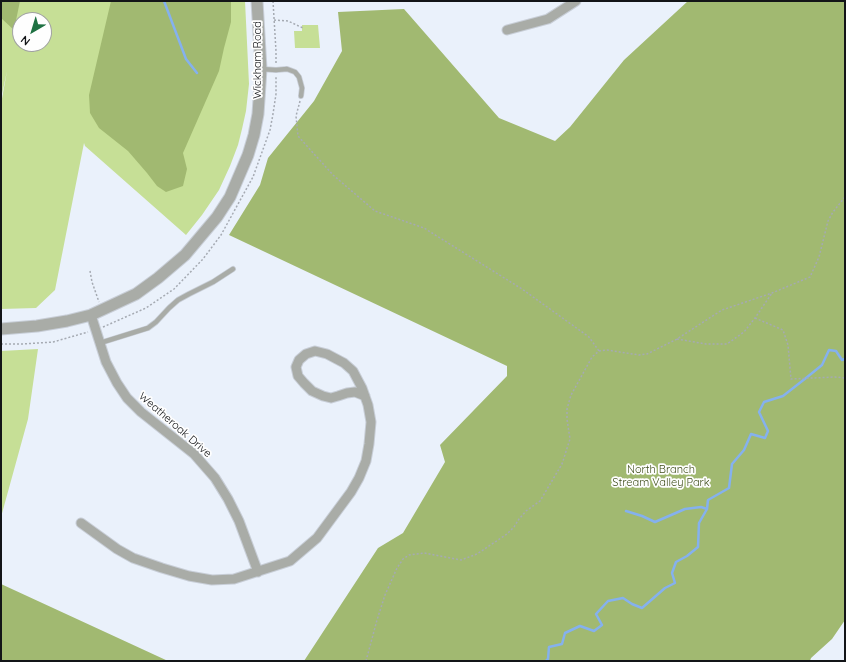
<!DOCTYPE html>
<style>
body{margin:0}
#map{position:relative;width:846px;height:662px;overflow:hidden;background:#eaf1fb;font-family:Quicksand,sans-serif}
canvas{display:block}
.frame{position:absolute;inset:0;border:2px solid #131518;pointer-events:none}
.north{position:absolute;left:12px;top:12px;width:40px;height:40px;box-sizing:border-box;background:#fefefe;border:1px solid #a0a1a2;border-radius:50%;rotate:218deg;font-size:11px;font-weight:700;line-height:16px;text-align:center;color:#131518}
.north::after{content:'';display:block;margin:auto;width:14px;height:18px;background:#1f7143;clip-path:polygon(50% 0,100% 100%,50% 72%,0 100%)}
</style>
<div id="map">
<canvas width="846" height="662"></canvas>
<div class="frame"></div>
<div class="north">N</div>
</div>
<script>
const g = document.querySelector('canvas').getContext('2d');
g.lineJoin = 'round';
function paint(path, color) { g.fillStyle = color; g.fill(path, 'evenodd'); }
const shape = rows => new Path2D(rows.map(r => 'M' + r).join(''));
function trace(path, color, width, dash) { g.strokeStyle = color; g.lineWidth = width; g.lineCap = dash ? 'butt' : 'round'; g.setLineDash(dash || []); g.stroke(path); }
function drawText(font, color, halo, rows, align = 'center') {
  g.font = font + ' Quicksand,sans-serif'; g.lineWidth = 3.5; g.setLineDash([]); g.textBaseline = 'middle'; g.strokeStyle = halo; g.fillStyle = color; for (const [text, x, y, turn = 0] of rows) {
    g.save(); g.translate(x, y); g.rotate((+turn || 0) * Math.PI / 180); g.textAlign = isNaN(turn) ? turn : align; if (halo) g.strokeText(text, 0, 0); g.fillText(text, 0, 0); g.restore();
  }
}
paint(shape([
 [1,1,245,1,249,84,246,111,242,129,238,145,230,166,219,190,202,215,186,235,85,146,84,143,55,290,36,308,1,309,1,104,7,71,1,99],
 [20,20,44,20,44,44,20,44],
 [302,25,318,25,320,48,295,48,294,31,302,31],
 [38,349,28,419,1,517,1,351]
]), '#c6df96');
paint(shape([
 [1,1,20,1,14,30,1,18],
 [111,1,231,1,231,22,224,48,219,71,183,153,187,169,183,186,166,192,157,186,147,173,128,151,99,128,90,113,89,95],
 [688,1,845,1,845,620,832,639,811,658,810,661,304,661,378,548,403,533,445,462,440,445,507,376,507,366,229,235,260,185,268,158,314,101,342,51,338,12,404,9,499,118,555,141,570,127,624,60],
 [1,584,168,661,1,661]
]), '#a1b971');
trace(shape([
 [164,1,186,59,197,73],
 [626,511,642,516,655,522,685,509,701,507,707,509],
 [546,661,548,659,549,647,562,644,565,633,580,626,594,631,602,625,596,614,608,601,623,598,632,604,642,608,665,588,675,583,672,573,676,562,687,556,698,547,699,523,707,509,708,500,729,488,732,464,744,450,751,434,765,438,768,431,759,412,764,402,783,396,806,378,822,365,829,350,836,351,842,360,845,359]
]), '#85b1ee', 2.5);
const service = shape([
 [261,69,276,70,287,69,295,72,299,77,302,88,301,96],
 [100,343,148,328,156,322,169,308,178,300,189,294,213,282,233,269]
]);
const minor = shape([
 [507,30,548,19,576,1],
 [91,315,106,362,117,383,127,398,141,412,194,454,215,478,228,499,239,521,258,572],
 [81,523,117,549,133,558,162,568,189,576,212,580,234,579,290,561,317,538,351,492,359,478,366,461,369,444,371,422,368,405,362,388,353,371,344,363,327,354,315,351,306,354,299,360,296,367,298,376,304,383,312,391,323,396,331,398,338,396,347,393,355,392,365,396]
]);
const tertiary = shape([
 [1,329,37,326,67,321,91,315,136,294,158,278,185,255,217,217,230,197,248,155,254,135,258,114,261,69,257,1]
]);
trace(service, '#c8ced7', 6);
trace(minor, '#c8ced7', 11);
trace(tertiary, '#c8ced7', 13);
trace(shape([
 [273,1,276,51,276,65],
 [274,20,288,21,303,28],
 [300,101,296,116,298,136,333,175,375,211,424,228,522,289,589,337,599,351],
 [90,271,92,282,99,302],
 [755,318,783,330,788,345,791,379,835,377,845,378],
 [103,327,146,308,174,289,203,259,221,235,253,177,270,130,273,114,276,94,276,77],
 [677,339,706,344,727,344,744,332,755,318,772,293],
 [1,344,23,344,53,342,88,332],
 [366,661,377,620,385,595,397,568,403,559,409,555,424,553,461,560,477,554,507,534,514,527,519,519,526,511,540,501,562,464,570,439,567,419,567,409,571,395,592,357,599,351,607,350,639,355,647,354,677,339,722,310,772,293,810,277,819,257,828,221,833,212,845,197]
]), '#a5aab2', 1.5, [2, 2]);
trace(service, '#a9aca7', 4.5);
trace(minor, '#a9aca7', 9);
trace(tertiary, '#a9aca7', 11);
drawText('11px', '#131518', '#fefefe', [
 ["Wickham Road",258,60,-90],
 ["Weatheroak Drive",175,425,41]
]);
drawText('11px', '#3f4e1a', '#fefefe', [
 ["North Branch",661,470],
 ["Stream Valley Park",661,483]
]);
</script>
